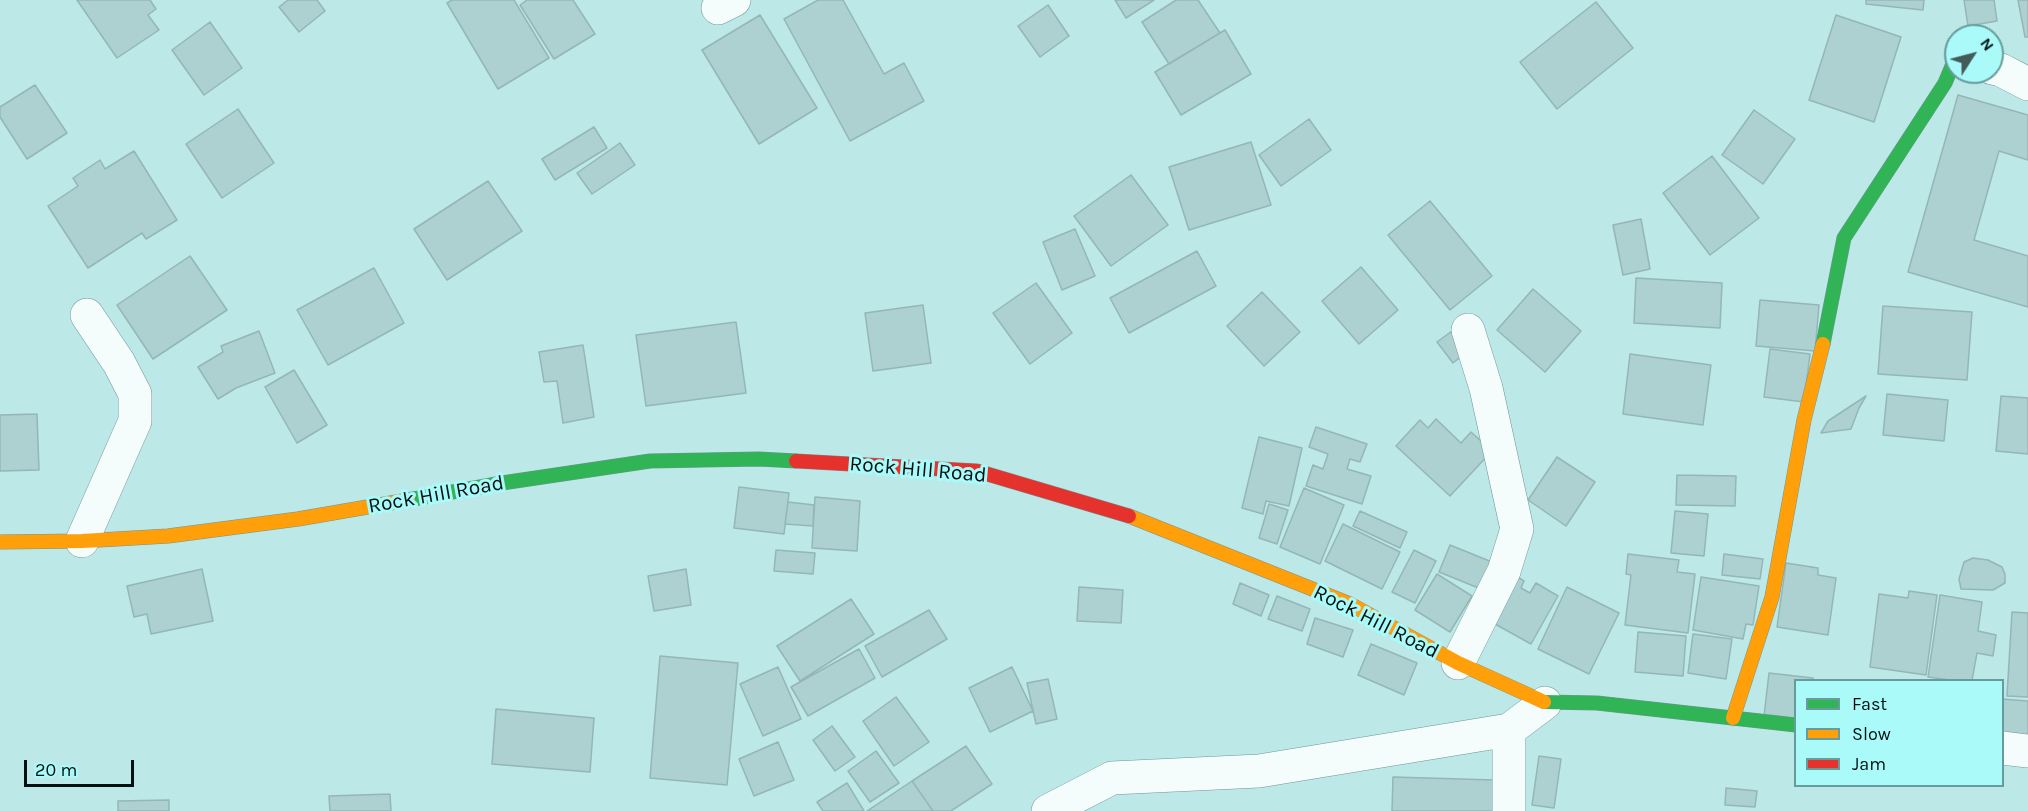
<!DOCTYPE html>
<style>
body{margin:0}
#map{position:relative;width:2028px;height:811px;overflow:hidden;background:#bce8e8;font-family:Karla,sans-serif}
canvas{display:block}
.legend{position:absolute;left:1794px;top:679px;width:210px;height:108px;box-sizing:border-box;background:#aafaf9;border:2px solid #669d9c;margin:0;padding:8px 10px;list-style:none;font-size:18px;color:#011}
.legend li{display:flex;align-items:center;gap:12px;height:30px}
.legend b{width:30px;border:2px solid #669d9c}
.north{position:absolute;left:1944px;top:24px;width:60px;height:60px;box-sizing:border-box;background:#aafaf9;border:2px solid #669d9c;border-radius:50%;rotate:54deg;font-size:16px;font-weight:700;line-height:24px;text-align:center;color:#011}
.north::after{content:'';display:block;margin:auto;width:21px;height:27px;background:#425c5c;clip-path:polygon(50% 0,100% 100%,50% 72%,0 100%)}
.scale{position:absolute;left:24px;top:760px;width:110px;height:27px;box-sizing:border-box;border:3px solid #011;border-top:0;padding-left:8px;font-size:18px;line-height:21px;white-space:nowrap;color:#011;-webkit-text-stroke:4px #aafaf9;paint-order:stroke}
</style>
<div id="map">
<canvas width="2028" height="811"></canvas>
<ul class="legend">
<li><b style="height:8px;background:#30b455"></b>Fast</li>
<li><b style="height:8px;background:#ff9f0a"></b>Slow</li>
<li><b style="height:8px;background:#e5322d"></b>Jam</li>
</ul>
<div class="north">N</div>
<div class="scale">20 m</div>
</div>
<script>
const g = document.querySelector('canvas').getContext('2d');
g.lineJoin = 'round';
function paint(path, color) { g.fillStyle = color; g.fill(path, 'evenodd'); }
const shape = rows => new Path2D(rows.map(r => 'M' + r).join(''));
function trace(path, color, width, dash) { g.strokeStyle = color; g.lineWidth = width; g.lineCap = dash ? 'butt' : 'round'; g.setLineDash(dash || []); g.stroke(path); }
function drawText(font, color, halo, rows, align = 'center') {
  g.font = font + ' Karla,sans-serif'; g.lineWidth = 6; g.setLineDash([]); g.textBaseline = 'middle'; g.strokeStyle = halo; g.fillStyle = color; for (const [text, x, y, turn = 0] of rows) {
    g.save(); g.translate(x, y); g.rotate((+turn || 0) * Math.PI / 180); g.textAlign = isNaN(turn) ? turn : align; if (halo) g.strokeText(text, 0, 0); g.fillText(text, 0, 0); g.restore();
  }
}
const building = shape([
 [77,0,150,0,156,9,148,15,159,30,117,58,77,0],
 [288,0,317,0,325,11,299,32,279,7,288,0],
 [452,0,514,0,549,58,498,89,447,3,452,0],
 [527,0,573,0,595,34,554,59,520,5,527,0],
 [818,0,843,0,884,74,904,63,924,101,850,141,784,19,818,0],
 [1115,0,1154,0,1126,18,1115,0],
 [1176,0,1198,0,1220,33,1169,64,1142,22,1176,0],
 [1866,0,1924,0,1923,10,1866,4,1866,0],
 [1964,0,1994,0,1997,21,1968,26,1964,0],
 [2018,0,2028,0,2028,37,2025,37,2018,0],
 [1596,2,1633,48,1557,109,1520,62,1596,2],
 [1048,5,1069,36,1040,57,1018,26,1048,5],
 [760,15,817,108,759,144,702,50,760,15],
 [1836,15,1901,37,1874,122,1809,100,1836,15],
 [210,22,242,68,204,95,172,50,210,22],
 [1225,30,1251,74,1181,115,1155,72,1225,30],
 [35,85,67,133,27,159,0,117,0,107,35,85],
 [1958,95,2028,115,2028,160,1999,151,1974,240,2028,256,2028,307,1908,272,1958,95],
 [238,109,274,163,222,198,186,144,238,109],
 [1754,110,1795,139,1763,184,1722,155,1754,110],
 [1309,119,1331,150,1281,186,1259,155,1309,119],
 [594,127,607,148,555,180,542,159,594,127],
 [1251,142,1271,205,1189,230,1169,167,1251,142],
 [620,143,635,165,592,194,577,173,620,143],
 [134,151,177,220,146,239,142,233,88,268,48,206,78,186,73,178,100,160,105,169,134,151],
 [1712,156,1759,218,1710,255,1663,193,1712,156],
 [1131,175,1168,225,1111,266,1074,216,1131,175],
 [488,181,522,231,447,280,414,229,488,181],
 [1430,201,1492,276,1450,310,1388,235,1430,201],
 [1641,219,1650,269,1623,275,1613,225,1641,219],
 [1075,229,1095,276,1062,290,1043,242,1075,229],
 [1197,251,1216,286,1129,333,1110,298,1197,251],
 [190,256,227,310,153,359,117,305,190,256],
 [1361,267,1398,310,1359,344,1322,301,1361,267],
 [374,268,404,323,328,365,297,310,374,268],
 [1636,278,1722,283,1720,328,1634,323,1636,278],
 [1036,283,1072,333,1030,364,993,313,1036,283],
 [1533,289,1581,331,1545,372,1497,330,1533,289],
 [1262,292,1300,332,1264,366,1227,326,1262,292],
 [1760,300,1819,305,1815,351,1756,346,1760,300],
 [923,305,931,363,873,371,865,313,923,305],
 [1883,306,1972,312,1967,380,1878,374,1883,306],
 [736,322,746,393,646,406,636,335,736,322],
 [1456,328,1472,348,1453,363,1437,342,1456,328],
 [259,331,275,373,236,388,218,399,198,367,223,352,221,346,259,331],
 [583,345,594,417,563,423,557,381,544,382,539,352,583,345],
 [1770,349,1810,354,1804,402,1764,397,1770,349],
 [1630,354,1711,365,1703,425,1623,414,1630,354],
 [294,370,327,425,297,443,265,387,294,370],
 [1887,394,1948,400,1944,441,1883,435,1887,394],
 [1866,396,1859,408,1851,429,1821,433,1828,421,1866,396],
 [2001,396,2028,398,2028,454,1996,451,2001,396],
 [37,414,39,470,0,471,0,415,37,414],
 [1436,419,1461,443,1471,432,1492,451,1450,496,1396,446,1420,420,1428,428,1436,419],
 [1316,427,1367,444,1360,462,1350,459,1347,469,1371,476,1362,504,1306,486,1313,465,1323,469,1328,454,1309,447,1316,427],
 [1259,437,1302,448,1289,506,1266,501,1263,514,1242,508,1259,437],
 [1557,457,1595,482,1566,526,1528,500,1557,457],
 [1677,475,1736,476,1735,506,1676,505,1677,475],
 [739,487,789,493,784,534,734,528,739,487],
 [1304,488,1344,505,1320,564,1280,547,1304,488],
 [815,497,860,501,857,551,812,548,815,497],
 [788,502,814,505,813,526,785,524,788,502],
 [1269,504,1288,510,1277,544,1259,538,1269,504],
 [1360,511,1407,532,1400,548,1353,526,1360,511],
 [1675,511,1708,514,1704,556,1671,553,1675,511],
 [1343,524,1400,552,1382,589,1325,561,1343,524],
 [1450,545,1492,562,1481,589,1439,572,1450,545],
 [776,550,815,553,813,574,774,571,776,550],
 [1414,550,1436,561,1415,603,1392,592,1414,550],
 [1628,554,1679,560,1677,572,1695,574,1688,633,1625,625,1631,575,1626,574,1628,554],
 [1724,554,1763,559,1760,579,1722,575,1724,554],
 [1973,558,1988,560,2002,567,2005,574,2005,583,1993,590,1961,589,1959,579,1964,562,1973,558],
 [1786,563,1818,568,1818,575,1836,578,1828,635,1777,627,1786,563],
 [202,569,213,621,151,634,147,614,134,617,127,586,202,569],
 [686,569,691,605,654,611,648,576,686,569],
 [1511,573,1524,581,1521,588,1530,593,1536,583,1558,596,1531,644,1486,619,1511,573],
 [1437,574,1472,596,1450,632,1415,610,1437,574],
 [1701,577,1759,586,1753,625,1746,624,1743,639,1693,630,1701,577],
 [1240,583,1269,595,1261,616,1233,604,1240,583],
 [1079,587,1123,590,1121,623,1077,621,1079,587],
 [1567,587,1619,613,1589,674,1538,649,1567,587],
 [1909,591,1937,595,1926,675,1870,667,1879,594,1908,598,1909,591],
 [1940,595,1982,602,1978,631,1996,635,1993,656,1977,653,1972,680,1950,680,1928,677,1940,595],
 [1277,596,1310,609,1302,631,1268,619,1277,596],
 [851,599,874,634,800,681,777,646,851,599],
 [929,610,947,639,882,677,865,646,929,610],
 [2012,612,2028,613,2028,697,2007,696,2012,612],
 [1315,618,1353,630,1343,657,1307,644,1315,618],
 [1638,632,1686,636,1683,676,1635,672,1638,632],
 [1693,634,1732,639,1726,679,1688,673,1693,634],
 [1371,644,1417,663,1404,695,1358,675,1371,644],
 [859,649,875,678,808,716,791,687,859,649],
 [660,656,738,663,727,785,650,778,660,656],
 [778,667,801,719,763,736,740,684,778,667],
 [1012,667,1033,711,990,732,969,688,1012,667],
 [1769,673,1813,678,1813,680,1796,680,1796,719,1764,716,1769,673],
 [1048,679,1057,719,1036,724,1027,683,1048,679],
 [896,697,929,742,894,766,863,721,896,697],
 [2002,699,2028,701,2028,735,2002,733,2002,699],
 [496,709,594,718,590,772,492,764,496,709],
 [832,726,855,757,835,771,813,740,832,726],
 [778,742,794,780,754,796,739,759,778,742],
 [966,746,992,784,951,811,933,811,912,781,966,746],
 [876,751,899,783,870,802,848,771,876,751],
 [1539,756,1561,759,1554,808,1532,805,1539,756],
 [1393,777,1495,780,1494,811,1392,811,1393,777],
 [912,781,933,811,867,811,912,781],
 [847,783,864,811,823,811,817,802,847,783],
 [1726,788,1757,791,1755,807,1725,805,1726,788],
 [390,794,391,811,330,811,329,796,390,794],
 [169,800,169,811,118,811,118,801,169,800]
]);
paint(building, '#add0d0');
trace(building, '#94b6b6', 1.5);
const street = shape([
 [718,8,734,0],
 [1992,68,2001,70,2028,84],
 [82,541,135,421,135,394,119,363,87,315],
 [1458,663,1504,571,1517,529,1486,388,1468,330],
 [2002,748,2028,751],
 [1048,811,1112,778,1259,771,1509,730,1545,703],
 [1509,811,1509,730]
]);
const fast = shape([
 [1823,344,1844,238,1945,83,1953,64,1956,64],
 [408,500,502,483,650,461,759,459,796,461],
 [1544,702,1597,703,1796,725]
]);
const slow = shape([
 [1129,516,1350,604,1458,663,1544,702],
 [0,542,82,541,168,536,298,519,408,500],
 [1733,718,1772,597,1804,420,1823,344]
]);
const jam = shape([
 [796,461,977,471,1129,516]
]);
trace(street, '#709595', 34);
trace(fast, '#709595', 15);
trace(slow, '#709595', 15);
trace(jam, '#709595', 15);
trace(street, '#f5fcfc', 33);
trace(fast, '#30b455', 14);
trace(slow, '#ff9f0a', 14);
trace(jam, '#e5322d', 14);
drawText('21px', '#011', '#aafaf9', [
 ["Rock Hill Road",918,470,5],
 ["Rock Hill Road",436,495,-10],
 ["Rock Hill Road",1376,622,27]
]);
</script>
